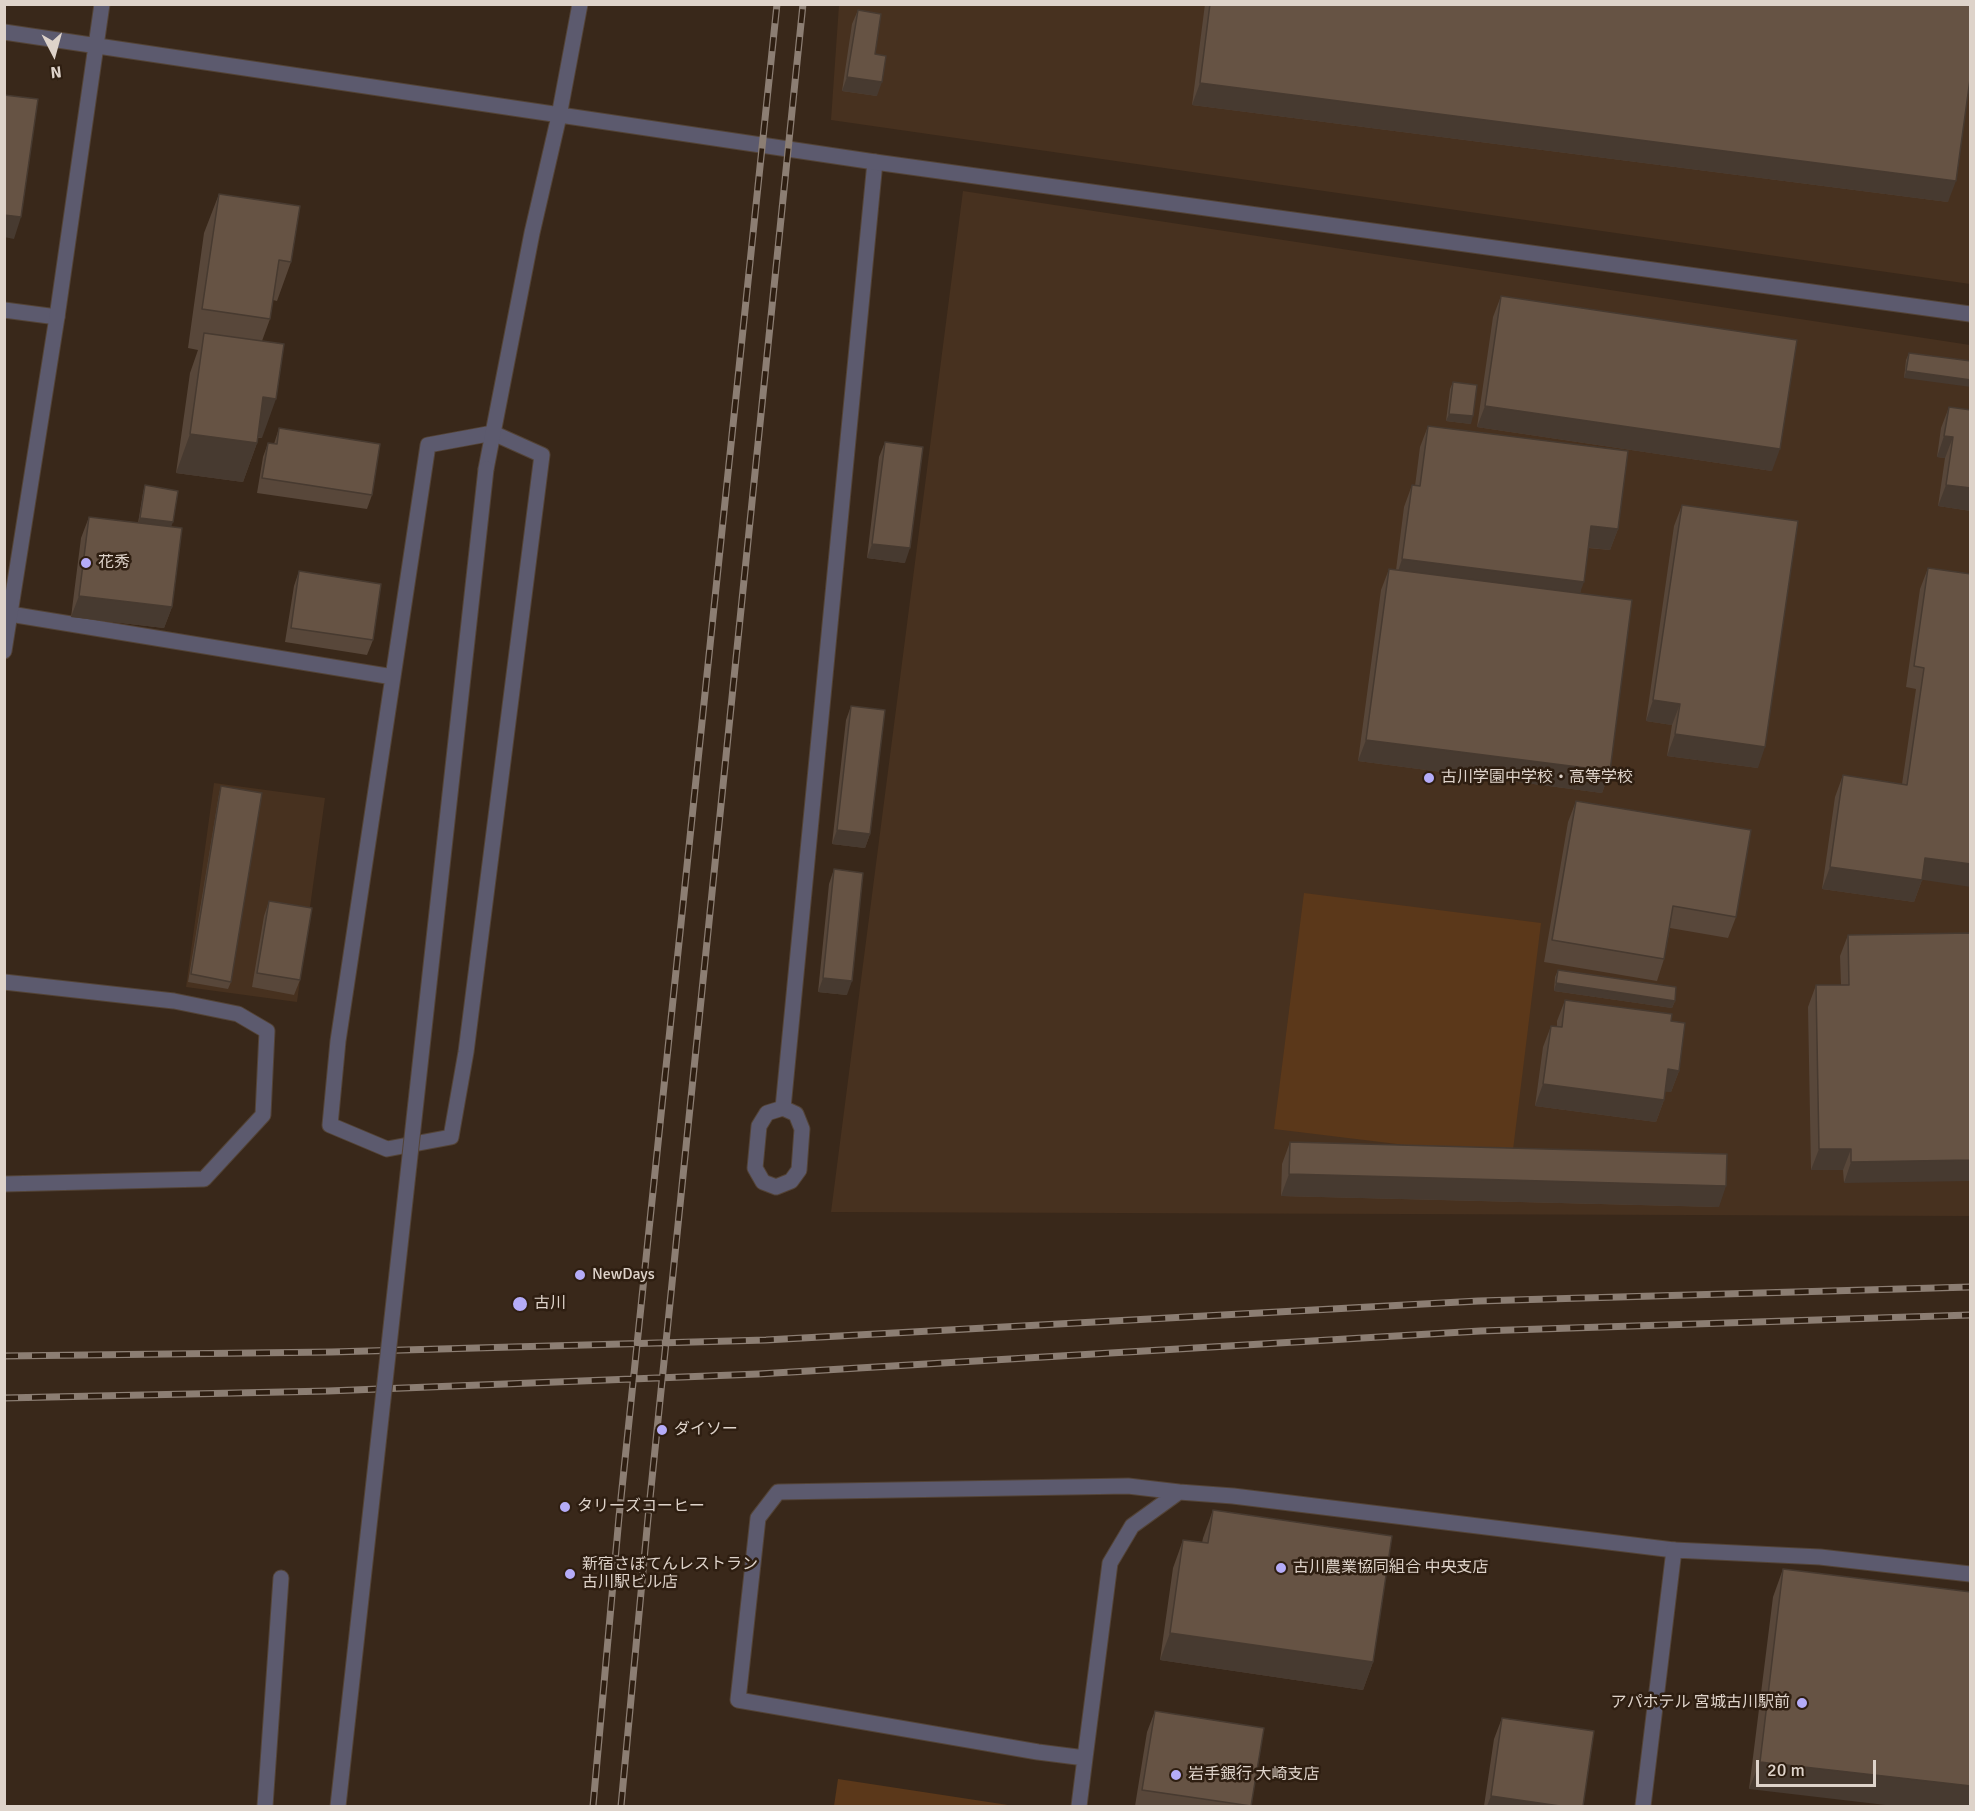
<!DOCTYPE html>
<meta charset="utf-8">
<style>
body{margin:0}
#map{position:relative;width:1975px;height:1811px;overflow:hidden;background:#39281a;font-family:Signika,sans-serif}
canvas{display:block}
.frame{position:absolute;inset:0;border:6px solid #ded3ca;pointer-events:none}
.north{position:absolute;left:24px;top:24px;width:60px;height:60px;-webkit-text-stroke:4px #2e1e11;paint-order:stroke;rotate:174deg;font-size:16px;font-weight:700;line-height:24px;text-align:center;color:#ded3ca}
.north::after{content:'';display:block;margin:auto;width:21px;height:27px;background:#ded3ca;clip-path:polygon(50% 0,100% 100%,50% 72%,0 100%)}
.scale{position:absolute;left:1756px;top:1760px;width:120px;height:27px;box-sizing:border-box;border:3px solid #ded3ca;border-top:0;padding-left:8px;font-size:18px;line-height:21px;white-space:nowrap;color:#ded3ca;-webkit-text-stroke:4px #2e1e11;paint-order:stroke}
</style>
<div id="map">
<canvas width="1975" height="1811"></canvas>
<div class="frame"></div>
<div class="north">N</div>
<div class="scale">20 m</div>
</div>
<script>
const g = document.querySelector('canvas').getContext('2d');
g.lineJoin = 'round';
function paint(path, color) { g.fillStyle = color; g.fill(path, 'evenodd'); }
const shape = rows => new Path2D(rows.map(r => 'M' + r).join(''));
function trace(path, color, width, dash) { g.strokeStyle = color; g.lineWidth = width; g.lineCap = dash ? 'butt' : 'round'; g.setLineDash(dash || []); g.stroke(path); }
function drawText(font, color, halo, rows, align = 'center') {
  g.font = font + ' Signika,"Noto Sans JP",sans-serif'; g.lineWidth = 5; g.setLineDash([]); g.textBaseline = 'middle'; g.strokeStyle = halo; g.fillStyle = color; for (const [text, x, y, turn = 0] of rows) {
    g.save(); g.translate(x, y); g.rotate((+turn || 0) * Math.PI / 180); g.textAlign = isNaN(turn) ? turn : align; if (halo) g.strokeText(text, 0, 0); g.fillText(text, 0, 0); g.restore();
  }
}
paint(shape([
 [839,5,1970,5,1970,284,831,120],
 [963,191,1970,345,1970,1216,831,1212],
 [214,783,325,798,297,1002,186,987]
]), '#47311f');
paint(shape([
 [1304,893,1541,923,1512,1158,1274,1129],
 [838,1779,1008,1805,1007,1806,834,1806]
]), '#5b381a');
const minor = shape([
 [4,310,57,317],
 [493,433,542,455,466,1052,451,1137,387,1149,330,1125,338,1041,428,445,493,433],
 [10,614,393,677],
 [783,1108,875,162],
 [783,1108,796,1114,802,1129,799,1170,791,1181,776,1187,763,1182,755,1168,759,1126,767,1113,783,1108],
 [1179,1492,1128,1486,778,1492,758,1518,738,1700,1038,1752,1085,1758,1110,1563,1132,1526,1179,1492,1233,1496,1674,1550],
 [265,1806,281,1578],
 [1079,1806,1085,1758]
]);
const tertiary = shape([
 [4,32,875,162,1970,314],
 [486,469,532,233,559,116,580,4],
 [4,651,57,317,102,4],
 [4,982,174,1001,238,1014,267,1031,263,1115,204,1179,4,1184],
 [1643,1806,1674,1550,1820,1557,1970,1574]
]);
trace(minor, '#534336', 17);
trace(tertiary, '#534336', 17);
trace(minor, '#5c5a6e', 15);
trace(tertiary, '#5c5a6e', 15);
const rail = shape([
 [4,1356,331,1352,766,1340,1478,1301,1970,1287],
 [4,1398,328,1391,758,1374,1480,1331,1970,1315],
 [593,1806,619,1517,777,4],
 [621,1806,648,1518,803,4]
]);
trace(rail, '#8c7e73', 7);
trace(rail, '#2e1e11', 4.5, [14]);
const tertiaryBridge = shape([
 [338,1806,486,469]
]);
trace(tertiaryBridge, '#534336', 17, []);
trace(tertiaryBridge, '#5c5a6e', 15);
paint(shape([
 [1205,4,1971,4,1948,202,1192,105],
 [858,10,875,54,877,96,842,91,852,24],
 [219,194,291,262,277,301,273,300,270,319,262,341,262,438,257,438,257,443,243,482,176,473,190,373,198,350,188,348,204,233],
 [1501,296,1772,471,1477,427,1493,317],
 [1909,353,1971,361,1904,378,1906,360],
 [1453,382,1471,424,1446,421,1450,389],
 [1949,407,1971,511,1938,506,1945,458,1937,457,1941,428],
 [1428,426,1618,529,1610,550,1588,548,1580,594,1610,771,1602,793,1358,761,1381,590,1389,569,1396,570,1404,507,1412,485,1415,486,1420,447],
 [279,428,372,495,367,509,257,493,263,457,268,443,274,444],
 [885,442,905,563,867,558,879,457],
 [145,485,171,527,172,607,164,628,71,617,81,538,89,517,138,523,143,493],
 [1682,505,1758,768,1667,756,1672,725,1646,721,1674,526],
 [1928,568,1922,880,1914,902,1822,889,1835,797,1843,775,1902,784,1916,689,1906,687,1920,589],
 [299,571,373,640,367,655,285,642,294,586],
 [851,706,870,834,865,848,832,844,846,720],
 [221,786,231,982,228,989,188,982,219,794],
 [1576,801,1736,917,1728,938,1670,928,1664,959,1657,981,1544,962,1568,822],
 [834,869,847,995,818,992,829,884],
 [269,901,300,980,294,995,252,987,264,916],
 [1971,933,1844,1183,1843,1170,1811,1170,1808,1007,1816,985,1841,985,1840,956,1848,935],
 [1558,970,1675,1001,1672,1008,1554,991,1555,977],
 [1565,1000,1671,1021,1679,1071,1671,1092,1665,1091,1664,1100,1656,1122,1535,1106,1543,1047,1551,1026,1557,1026,1557,1021],
 [1290,1142,1719,1207,1281,1196,1282,1164],
 [1213,1510,1373,1662,1363,1690,1160,1660,1173,1568,1183,1540,1202,1543,1203,1538],
 [1783,1569,1971,1592,1749,1789,1773,1597],
 [1155,1711,1251,1806,1135,1806,1147,1732],
 [1502,1718,1583,1806,1484,1806,1494,1739]
]), '#58473a');
paint(shape([
 [847,77,882,82,877,96,842,91],
 [1200,83,1956,181,1948,202,1192,105],
 [4,215,21,217,14,239,4,237],
 [1906,371,1971,380,1971,387,1904,378],
 [263,397,276,399,262,438,249,436],
 [1485,406,1780,449,1772,471,1477,427],
 [1449,414,1473,416,1471,424,1446,421],
 [190,434,257,443,243,482,176,473],
 [1944,436,1953,437,1945,458,1937,457],
 [1946,485,1971,488,1971,511,1938,506],
 [140,518,173,522,170,530,137,525],
 [1591,526,1618,529,1610,550,1583,547],
 [872,544,910,548,905,563,867,558],
 [1402,559,1584,582,1576,604,1395,581],
 [79,596,172,607,164,628,71,617],
 [1653,700,1680,704,1672,725,1646,721],
 [1675,734,1765,747,1758,768,1667,756],
 [1366,740,1610,771,1602,793,1358,761],
 [837,830,870,834,865,848,832,844],
 [1925,858,1971,864,1971,887,1917,879],
 [1830,867,1922,880,1914,902,1822,889],
 [823,978,852,981,847,995,818,992],
 [1556,983,1675,1001,1672,1008,1554,991],
 [1668,1069,1679,1071,1671,1092,1660,1091],
 [1543,1084,1664,1100,1656,1122,1535,1106],
 [1819,1149,1851,1149,1843,1170,1811,1170],
 [1971,1160,1971,1181,1844,1183,1851,1162],
 [1289,1174,1726,1186,1719,1207,1281,1196],
 [1170,1633,1373,1662,1363,1690,1160,1660],
 [1760,1762,1971,1786,1971,1806,1894,1806,1749,1789],
 [1491,1796,1560,1806,1487,1806]
]), '#473a30');
const building = shape([
 [1210,4,1971,4,1971,72,1956,181,1200,83,1210,4],
 [858,10,881,14,875,54,886,56,882,82,847,77,858,10],
 [4,95,38,99,21,217,4,215,4,95],
 [219,194,300,206,291,262,279,260,270,319,202,309,219,194],
 [1501,296,1797,340,1780,449,1485,406,1501,296],
 [204,333,284,344,276,399,263,397,257,443,190,434,204,333],
 [1909,353,1971,361,1971,380,1906,371,1909,353],
 [1453,382,1477,385,1473,416,1449,414,1453,382],
 [1949,407,1971,410,1971,488,1946,485,1953,437,1944,436,1949,407],
 [1428,426,1628,451,1618,529,1591,526,1584,582,1402,559,1412,485,1420,486,1428,426],
 [279,428,380,444,372,495,262,478,268,443,277,444,279,428],
 [885,442,923,447,910,548,872,544,885,442],
 [145,485,178,491,173,522,140,518,145,485],
 [1682,505,1798,521,1765,747,1675,734,1680,704,1653,700,1682,505],
 [89,517,182,528,172,607,79,596,89,517],
 [1928,568,1971,574,1971,864,1925,858,1922,880,1830,867,1843,775,1907,785,1924,668,1914,666,1928,568],
 [1389,569,1632,600,1610,771,1366,740,1389,569],
 [299,571,381,584,373,640,291,628,299,571],
 [851,706,885,710,870,834,837,830,851,706],
 [221,786,262,793,231,982,191,974,221,786],
 [1576,801,1751,830,1736,917,1673,906,1664,959,1552,940,1576,801],
 [834,869,863,873,852,981,823,978,834,869],
 [269,901,312,908,300,980,257,973,269,901],
 [1971,933,1971,1160,1851,1162,1851,1149,1819,1149,1816,985,1849,985,1848,935,1971,933],
 [1558,970,1676,987,1675,1001,1556,983,1558,970],
 [1565,1000,1672,1014,1671,1021,1685,1023,1679,1071,1668,1069,1664,1100,1543,1084,1551,1026,1562,1027,1565,1000],
 [1290,1142,1727,1154,1726,1186,1289,1174,1290,1142],
 [1213,1510,1392,1536,1373,1662,1170,1633,1183,1540,1208,1543,1213,1510],
 [1783,1569,1971,1592,1971,1786,1760,1762,1783,1569],
 [1155,1711,1264,1728,1251,1806,1142,1790,1155,1711],
 [1502,1718,1594,1731,1583,1806,1560,1806,1491,1796,1502,1718]
]);
paint(building, '#665344');
trace(building, '#473a30', 1.5);
for (const [x, y, r, color] of [
 [86,563,6,"#b5acf8"],
 [1429,778,6,"#b5acf8"],
 [580,1275,6,"#b5acf8"],
 [520,1304,8,"#b5acf8"],
 [662,1430,6,"#b5acf8"],
 [565,1507,6,"#b5acf8"],
 [1281,1568,6,"#b5acf8"],
 [570,1574,6,"#b5acf8"],
 [1802,1703,6,"#b5acf8"],
 [1176,1775,6,"#b5acf8"]
]) { const dot = new Path2D(); dot.arc(x, y, r, 0, 2 * Math.PI); g.fillStyle = color; g.fill(dot); trace(dot, '#2e1e11', 2); }
drawText('16px', '#ded3ca', '#2e1e11', [
 ["花秀",98,563],
 ["古川学園中学校・高等学校",1441,778],
 ["NewDays",592,1275],
 ["古川",534,1304],
 ["ダイソー",674,1430],
 ["タリーズコーヒー",577,1507],
 ["新宿さぼてんレストラン",582,1565],
 ["古川駅ビル店",582,1583],
 ["古川農業協同組合 中央支店",1293,1568],
 ["アパホテル 宮城古川駅前",1790,1703,"right"],
 ["岩手銀行 大崎支店",1188,1775]
], 'left');
</script>
